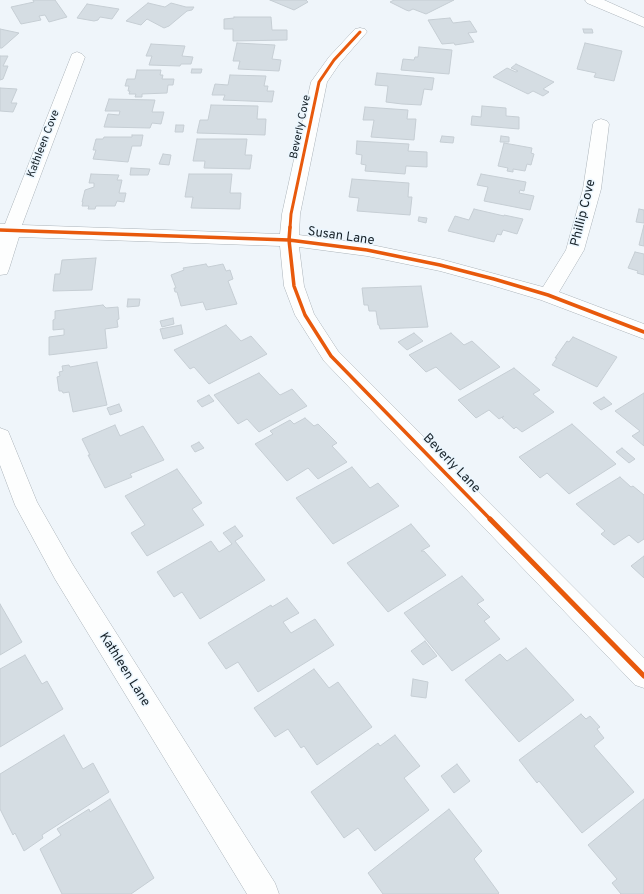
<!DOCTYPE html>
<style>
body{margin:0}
canvas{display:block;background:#eff5fa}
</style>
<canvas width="644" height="894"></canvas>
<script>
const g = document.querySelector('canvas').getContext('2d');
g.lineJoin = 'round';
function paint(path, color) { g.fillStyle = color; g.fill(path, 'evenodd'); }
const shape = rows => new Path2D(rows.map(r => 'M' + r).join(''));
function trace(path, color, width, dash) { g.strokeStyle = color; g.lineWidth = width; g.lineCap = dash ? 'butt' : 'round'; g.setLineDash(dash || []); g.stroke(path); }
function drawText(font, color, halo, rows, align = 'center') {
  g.font = font + ' Overpass,sans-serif'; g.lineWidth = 3; g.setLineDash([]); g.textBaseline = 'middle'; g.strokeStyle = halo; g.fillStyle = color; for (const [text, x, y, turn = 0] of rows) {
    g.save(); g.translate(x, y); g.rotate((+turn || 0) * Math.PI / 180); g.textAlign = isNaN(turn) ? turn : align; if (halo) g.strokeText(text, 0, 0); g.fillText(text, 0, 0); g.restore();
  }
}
const building = shape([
 [33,0,55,0,67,17,49,22,45,15,39,16,41,20,21,24,11,7,34,2,33,0],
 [270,0,306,0,308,2,294,10,270,0],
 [394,0,454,0,426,14,413,9,409,11,406,10,390,2,394,0],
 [148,3,165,7,171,3,186,7,194,7,192,10,187,11,169,26,164,28,147,19,141,25,126,21,148,3],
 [87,4,119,9,112,19,100,17,98,20,94,21,77,18,87,4],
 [234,17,271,17,272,30,287,30,287,40,233,41,233,29,224,29,224,19,234,18,234,17],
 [450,18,453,23,470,21,477,32,468,33,474,42,455,45,454,43,442,44,428,20,450,18],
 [0,29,19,33,2,48,0,48,0,29],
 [583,29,592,29,593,33,584,33,583,29],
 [237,43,275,45,272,59,281,60,279,71,238,69,240,61,233,61,237,43],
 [585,43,622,51,614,81,594,77,596,73,577,69,585,43],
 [151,44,185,46,182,56,193,57,191,64,181,64,180,66,149,65,152,56,146,56,151,44],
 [419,47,452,50,449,74,401,70,403,59,414,60,415,57,418,57,419,47],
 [0,56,8,56,3,66,8,66,3,79,0,80,0,56],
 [516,64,554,82,543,89,549,92,543,96,533,91,528,94,493,77,507,68,516,72,518,71,511,68,516,64],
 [192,69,202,69,201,73,191,73,192,69],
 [137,70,161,70,160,75,163,75,162,79,174,79,173,85,168,85,167,93,142,94,142,97,135,97,136,94,129,94,130,91,128,91,129,86,125,86,127,79,135,79,137,70],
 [377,73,434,78,432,90,424,89,421,105,402,104,386,102,388,86,375,85,377,73],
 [230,75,266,76,264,86,268,86,267,91,274,91,272,102,223,100,225,95,212,95,215,84,228,85,230,75],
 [0,88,17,89,11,103,17,103,13,112,0,111,0,88],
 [109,99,155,100,152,112,164,112,161,124,152,123,150,128,104,127,108,114,119,115,120,111,105,111,109,99],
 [211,105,258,106,257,119,266,119,265,135,197,133,200,120,208,120,211,105],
 [482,106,506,108,506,116,519,117,519,129,471,125,472,116,481,117,482,106],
 [365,107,408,110,407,119,416,119,414,140,371,137,374,120,363,120,365,107],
 [176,125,184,125,183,132,175,132,176,125],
 [132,135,143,135,141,146,132,146,128,162,93,159,96,150,93,150,96,139,103,139,104,137,132,137,132,135],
 [442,136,454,137,453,143,440,142,442,136],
 [501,136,509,137,509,142,500,142,501,136],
 [197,139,247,139,245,155,252,155,250,169,204,168,205,161,193,161,197,139],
 [357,141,409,144,408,151,427,152,427,167,406,166,405,174,365,171,366,165,361,164,362,155,356,154,357,141],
 [504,143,532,148,531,153,534,154,531,165,527,164,525,171,513,169,513,172,507,171,508,168,498,166,504,143],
 [163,154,171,155,169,165,159,164,163,154],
 [131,168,150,169,148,175,130,175,131,168],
 [91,174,119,175,117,180,122,180,119,193,126,193,124,202,117,201,115,206,96,206,95,209,88,209,89,206,82,206,83,202,82,202,85,190,94,187,94,183,89,183,91,174],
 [189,174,232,174,230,193,241,193,240,209,191,208,193,197,185,197,189,174],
 [481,174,526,182,524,191,520,190,519,193,534,196,530,210,484,201,488,187,477,185,481,174],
 [352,179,409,183,408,197,412,197,410,215,357,211,359,198,349,197,352,179],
 [474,209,504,216,504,215,523,219,517,234,503,230,501,235,497,234,494,242,448,231,455,216,469,220,474,209],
 [639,209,644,210,644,223,636,222,639,209],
 [419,217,427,218,426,223,418,221,419,217],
 [644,225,644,246,639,245,644,225],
 [635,252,644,254,644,275,637,273,638,271,628,268,635,252],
 [96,258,92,290,53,291,55,274,60,274,62,260,96,258],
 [206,264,208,267,223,264,226,271,230,270,233,279,228,281,237,304,206,310,203,302,181,306,177,292,175,292,174,288,176,288,171,275,184,270,183,268,206,264],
 [421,286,428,327,380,329,379,325,378,325,376,311,369,311,368,305,364,305,362,288,421,286],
 [128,299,140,299,139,306,127,307,128,299],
 [103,305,106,308,118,307,119,319,117,320,118,327,105,329,107,348,49,355,49,337,64,335,64,329,53,330,53,320,55,319,55,311,103,305],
 [173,318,174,324,162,327,160,321,173,318],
 [181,325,183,334,163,339,160,329,181,325],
 [226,325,241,341,251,336,267,354,209,384,194,367,190,369,174,350,226,325],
 [414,333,423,341,407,350,398,342,414,333],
 [451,333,464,345,472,341,500,367,460,390,436,367,426,372,409,355,451,333],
 [573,337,617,357,597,387,552,365,557,358,555,358,567,341,569,342,573,337],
 [97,362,107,405,73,412,69,392,63,393,62,391,59,391,57,377,60,376,59,372,63,371,62,366,69,365,70,367,97,362],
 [514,368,540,390,533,394,554,412,522,432,516,427,514,429,502,418,504,416,499,419,489,410,476,418,458,400,514,368],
 [259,373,280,395,292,389,307,406,259,432,247,419,238,424,214,395,259,373],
 [644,393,644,446,632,436,640,431,615,411,644,393],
 [209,395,214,401,202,407,197,401,209,395],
 [604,397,612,404,601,410,593,403,604,397],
 [119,404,122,411,110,415,107,408,119,404],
 [305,418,314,426,318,424,337,443,332,446,347,462,318,479,308,468,287,481,255,444,273,434,270,431,290,420,294,424,305,418],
 [572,424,616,464,569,494,547,473,540,478,519,457,572,424],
 [115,425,120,436,143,426,164,460,130,474,132,477,105,488,88,455,90,455,82,439,115,425],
 [199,442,204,448,195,452,191,446,199,442],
 [622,448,635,459,629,463,616,452,622,448],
 [352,467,370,488,378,483,399,506,333,544,296,498,352,467],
 [177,469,202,503,192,509,204,525,147,556,131,533,145,525,125,496,177,469],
 [620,477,631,487,633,486,644,495,644,539,638,543,629,535,614,545,601,534,605,531,576,504,620,477],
 [411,524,430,546,421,551,424,551,446,575,388,612,347,563,411,524],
 [235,526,243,536,235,541,265,580,200,619,182,592,174,597,157,572,211,541,219,552,232,544,223,533,235,526],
 [644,556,644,578,631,566,644,556],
 [462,576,484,600,477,604,490,617,484,621,500,639,452,671,404,613,462,576],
 [287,598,299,613,283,622,291,633,315,619,334,645,258,692,238,662,226,669,208,643,271,605,272,607,287,598],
 [0,604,22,642,0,655,0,604],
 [425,641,437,656,423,665,411,651,425,641],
 [526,648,574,700,519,742,465,680,500,654,507,661,526,648],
 [25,655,42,684,47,681,63,709,0,747,0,669,25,655],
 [314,669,329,688,338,682,372,727,317,765,304,746,301,748,288,729,275,737,254,708,314,669],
 [413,679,428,682,426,698,411,696,413,679],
 [581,714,586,719,590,716,600,727,597,729,604,738,594,746,634,792,582,833,539,781,537,783,519,760,581,714],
 [64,735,83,769,93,763,109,792,42,835,43,838,24,851,15,833,13,835,0,809,0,774,64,735],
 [395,735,420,766,404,778,429,810,375,851,358,828,344,838,311,792,378,743,380,746,395,735],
 [457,764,470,781,454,793,441,776,457,764],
 [110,799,154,878,131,894,62,894,40,849,61,835,57,829,89,809,90,812,110,799],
 [644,799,644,894,621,894,612,883,617,879,588,845,644,799],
 [449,809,482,851,474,859,499,893,498,894,383,894,368,873,449,809]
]);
paint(building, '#d5dde3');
trace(building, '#c6ced4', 1);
const street = shape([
 [360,28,365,29,367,32,340,63,327,82,300,214,299,235,367,244,440,259,543,287,566,250,583,189,593,124,595,121,601,119,607,121,609,124,601,189,584,250,559,292,644,324,644,339,541,300,491,285,440,271,367,256,299,247,304,286,314,314,338,351,644,658,644,688,635,685,324,361,295,315,284,286,280,246,19,237,9,269,7,274,0,275,0,224,5,224,72,54,77,52,82,54,85,57,22,225,280,234,282,214,311,82,329,57,355,29,360,28],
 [0,428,8,431,37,502,73,565,275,883,279,894,247,894,55,579,15,505,0,465,0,428]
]);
const secondary = shape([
 [585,0,604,0,644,18,644,27,587,3,585,0]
]);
trace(street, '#acb4ba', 1);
trace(secondary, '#acb4ba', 1);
paint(street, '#fdfefe');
paint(secondary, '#fdfefe');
trace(shape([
 [290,228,291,214,319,82,334,60,360,32]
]), '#e8590c', 3);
trace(shape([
 [290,227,289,240,294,286,305,315,331,356,491,520],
 [0,230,289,240,367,250,440,265,494,279,548,295,644,332]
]), '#e8590c', 3.5);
trace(shape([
 [490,519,644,676]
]), '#e8590c', 5);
drawText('11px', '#152027', '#ebf6fe', [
 ["Beverly Cove",301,127,-78],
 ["Kathleen Cove",44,144,-69]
]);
drawText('13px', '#152027', '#ebf6fe', [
 ["Phillip Cove",584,213,-76],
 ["Susan Lane",341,237,8],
 ["Beverly Lane",451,464,46],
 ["Kathleen Lane",124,670,58]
]);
</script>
